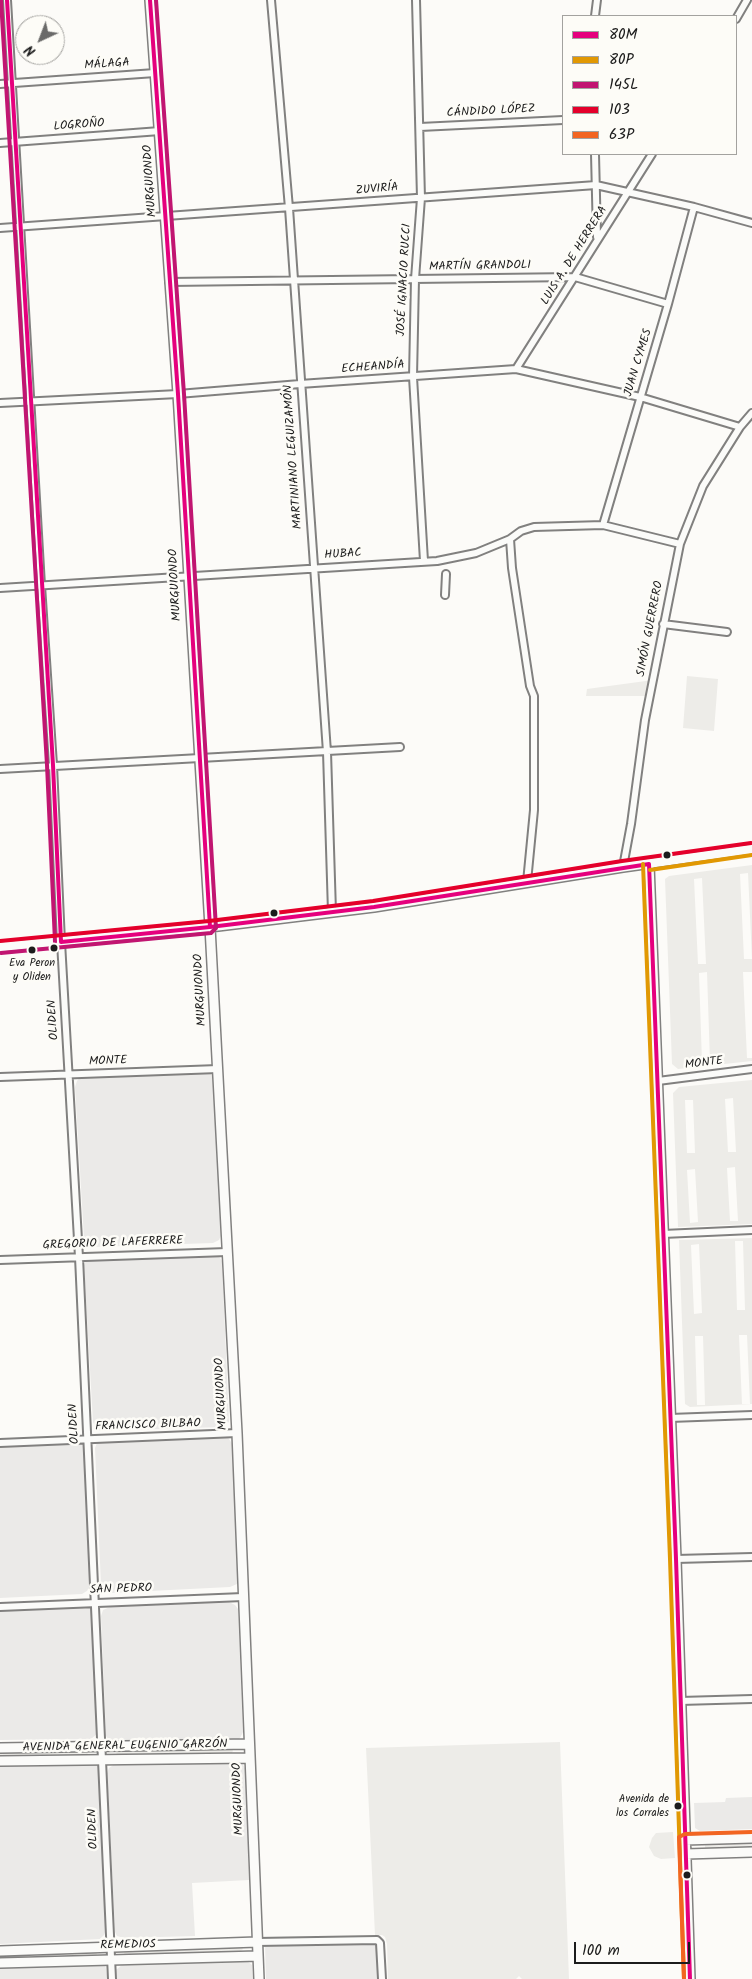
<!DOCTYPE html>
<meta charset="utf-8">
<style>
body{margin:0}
#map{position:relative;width:752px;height:1979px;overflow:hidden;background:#fcfbf8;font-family:Kalam,sans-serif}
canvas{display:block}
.legend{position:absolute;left:562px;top:15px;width:175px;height:140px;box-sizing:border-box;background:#fdfcf7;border:1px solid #a3a29f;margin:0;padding:6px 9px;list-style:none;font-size:15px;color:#1c1c1c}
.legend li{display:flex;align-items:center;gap:10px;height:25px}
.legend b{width:25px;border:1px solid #a3a29f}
.north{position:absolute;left:15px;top:15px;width:50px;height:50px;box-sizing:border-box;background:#fdfcf7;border:1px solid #a3a29f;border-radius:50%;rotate:223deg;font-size:14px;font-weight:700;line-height:20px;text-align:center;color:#1c1c1c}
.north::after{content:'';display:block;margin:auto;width:18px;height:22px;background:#6a6a69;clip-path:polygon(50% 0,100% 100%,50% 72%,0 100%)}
.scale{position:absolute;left:574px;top:1942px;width:116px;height:22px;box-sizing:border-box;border:2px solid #1c1c1c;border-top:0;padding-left:6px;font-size:15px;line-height:18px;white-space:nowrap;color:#1c1c1c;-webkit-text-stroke:4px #fdfcf7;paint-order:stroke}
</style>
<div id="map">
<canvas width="752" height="1979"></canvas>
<ul class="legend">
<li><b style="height:6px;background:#e5007d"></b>80M</li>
<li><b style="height:6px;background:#e19803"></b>80P</li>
<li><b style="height:6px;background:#c11571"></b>145L</li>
<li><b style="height:6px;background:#e4002b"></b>103</li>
<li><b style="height:6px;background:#f26522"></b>63P</li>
</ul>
<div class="north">N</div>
<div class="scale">100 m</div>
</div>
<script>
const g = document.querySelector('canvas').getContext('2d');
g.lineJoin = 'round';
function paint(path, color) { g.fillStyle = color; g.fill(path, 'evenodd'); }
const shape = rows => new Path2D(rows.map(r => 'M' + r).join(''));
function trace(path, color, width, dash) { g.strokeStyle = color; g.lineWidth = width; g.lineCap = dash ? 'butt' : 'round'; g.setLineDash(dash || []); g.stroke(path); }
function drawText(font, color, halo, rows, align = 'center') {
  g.font = font + ' Kalam,sans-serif'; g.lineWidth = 5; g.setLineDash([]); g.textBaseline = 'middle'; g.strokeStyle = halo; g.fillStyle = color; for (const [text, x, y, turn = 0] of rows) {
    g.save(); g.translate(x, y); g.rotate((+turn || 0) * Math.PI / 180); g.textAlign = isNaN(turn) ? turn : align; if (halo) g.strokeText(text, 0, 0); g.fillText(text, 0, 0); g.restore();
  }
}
paint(shape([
 [208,1070,214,1078,222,1233,219,1240,213,1243,94,1247,87,1245,84,1238,75,1087,77,1081,81,1076],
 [218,1255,222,1261,229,1422,221,1427,102,1431,96,1429,93,1422,84,1265,86,1261,88,1259],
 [227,1436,233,1445,239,1581,237,1584,230,1587,110,1593,104,1590,101,1585,95,1448,97,1443,101,1440],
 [81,1442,85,1448,90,1589,82,1594,0,1598,0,1443],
 [229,1602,235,1605,238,1609,243,1732,240,1738,237,1740,115,1742,109,1740,106,1736,101,1616,103,1610,110,1607],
 [88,1606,92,1610,98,1733,91,1739,0,1740,0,1608],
 [0,1762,96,1763,98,1765,106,1930,104,1935,100,1939,0,1944],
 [240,1762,244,1766,246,1771,249,1880,192,1883,195,1936,124,1938,117,1936,115,1932,107,1773,109,1768,115,1764],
 [752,1797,752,1829,700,1831,695,1828,694,1803,725,1802,726,1798],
 [372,1943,376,1944,378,1949,379,1979,266,1979,265,1945],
 [246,1960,252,1965,253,1979,116,1979,116,1970,123,1964],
 [0,1964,105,1964,108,1979,0,1979]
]), '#ebeae8');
paint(shape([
 [687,676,718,679,714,731,683,728],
 [653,680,650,696,586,696,587,689],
 [752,865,752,977,752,972,743,972,747,1058,752,1058,752,1061,678,1069,672,1064,665,879,669,876],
 [748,873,752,959,744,959,740,874],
 [702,878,706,964,698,964,694,879],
 [707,972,710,1062,702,1063,699,973],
 [752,1080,752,1224,678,1227,673,1093,679,1087],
 [733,1098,736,1152,728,1152,725,1099],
 [685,1100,693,1100,695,1153,687,1153],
 [735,1167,738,1221,730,1221,727,1168],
 [695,1169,698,1222,690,1223,687,1170],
 [752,1238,752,1404,690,1407,685,1404,679,1240],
 [735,1241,743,1241,745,1310,737,1310],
 [699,1244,702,1313,694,1314,691,1245],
 [739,1335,747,1335,750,1404,742,1404],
 [695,1336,703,1336,705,1405,697,1405],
 [560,1742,569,1979,522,1979,519,1976,516,1979,388,1979,387,1944,385,1937,382,1935,375,1935,366,1748],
 [119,1749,232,1749,233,1751,231,1754,119,1756,116,1753],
 [0,1751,88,1751,88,1753,86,1756,0,1758],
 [673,1832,675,1858,661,1859,654,1856,649,1847,652,1838,656,1833],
 [752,1842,752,1849,705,1850,705,1844],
 [242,1947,243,1949,239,1953,125,1956,124,1953,125,1950],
 [96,1952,97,1954,95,1957,0,1961,0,1954]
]), '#edece8');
const street = shape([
 [7,0,41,585,53,765,61,942,79,1257,112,1979],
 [271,0,289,208,327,752,332,912],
 [416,0,421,198,415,279,413,377,424,561],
 [595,16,597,0],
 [736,19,747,0],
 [0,84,155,73],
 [420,127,563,120],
 [0,143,160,131],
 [595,154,597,237],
 [0,228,596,185,694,207,752,223],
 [169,282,575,277,668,304],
 [516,369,652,154],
 [0,403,178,394,300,384,516,369,640,397,740,427],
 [603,525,668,304,694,207],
 [510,539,512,568,530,686,534,696,534,810,527,882],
 [0,588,437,561,476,553,510,539,521,531,534,527,603,525,680,544],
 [445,595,446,574],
 [663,624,727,632],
 [0,769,400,747],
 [623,867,631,824,645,720,680,544,703,486,740,427,752,413],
 [0,1077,218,1069],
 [658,1081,752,1069],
 [663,1234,752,1230],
 [0,1260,227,1252],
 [670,1418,752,1415],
 [0,1443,237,1433],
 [676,1559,752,1557],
 [0,1607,243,1597],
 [680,1701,752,1699],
 [257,1942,377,1940,380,1943,382,1979]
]);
const secondary = shape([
 [150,0,178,394,210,927,237,1433,259,1979],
 [649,864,676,1559,690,1979],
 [0,947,210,927,374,907,623,867,752,849],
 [0,1748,249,1744],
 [0,1761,250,1758],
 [685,1840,752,1838],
 [686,1854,752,1852],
 [0,1951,257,1942],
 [0,1963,258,1956]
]);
trace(street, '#81807f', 10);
trace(secondary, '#81807f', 12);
trace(street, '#fbfbf9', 6);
trace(secondary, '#fbfbf9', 9);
trace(shape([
 [7,0,53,765,61,942,210,927,374,907,649,864],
 [150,0,178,394,210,927],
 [649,864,676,1559,690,1979]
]), '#e5007d', 4);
trace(shape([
 [643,864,670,1559,684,1979],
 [650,870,752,855]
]), '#e19803', 4);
trace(shape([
 [1,0,47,765,55,942],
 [1,953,211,933,216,928,184,394,156,0]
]), '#c11571', 4);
trace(shape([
 [0,941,209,921,373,901,622,861,751,843]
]), '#e4002b', 4);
trace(shape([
 [684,1979,679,1837,685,1834,752,1832]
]), '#f26522', 4);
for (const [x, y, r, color] of [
 [667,855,4.5,"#1c1c1c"],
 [274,913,4.5,"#1c1c1c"],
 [54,948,4.5,"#1c1c1c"],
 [32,950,4.5,"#1c1c1c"],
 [678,1806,4.5,"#1c1c1c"],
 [687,1875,4.5,"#1c1c1c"]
]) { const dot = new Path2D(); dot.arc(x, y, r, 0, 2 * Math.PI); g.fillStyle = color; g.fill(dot); trace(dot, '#fdfcf7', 2); }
drawText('11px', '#1c1c1c', '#fdfcf7', [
 ["Eva Peron",32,964],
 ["y Oliden",32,978],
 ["Avenida de",669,1800,"right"],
 ["los Corrales",669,1814,"right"]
]);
drawText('12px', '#1c1c1c', '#fdfcf7', [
 ["MÁLAGA",107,65,-4],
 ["CÁNDIDO LÓPEZ",491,112,-3],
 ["LOGROÑO",79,126,-4],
 ["MURGUIONDO",151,181,-94],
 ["ZUVIRÍA",377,190,-5],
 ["LUIS A. DE HERRERA",575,256,-58],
 ["MARTÍN GRANDOLI",480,267,-1],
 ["JOSÉ IGNACIO RUCCI",405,280,-87],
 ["JUAN CYMES",639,363,-73],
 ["ECHEANDÍA",373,368,-4],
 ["MARTINIANO LEGUIZAMÓN",294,457,-94],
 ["HUBAC",343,555,-4],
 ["MURGUIONDO",176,585,-93],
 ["SIMÓN GUERRERO",651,629,-79],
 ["MURGUIONDO",201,990,-93],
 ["OLIDEN",54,1020,-94],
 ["MONTE",108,1062,-2],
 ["MONTE",704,1064,-7],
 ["GREGORIO DE LAFERRERE",113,1244,-2],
 ["MURGUIONDO",222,1394,-93],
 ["OLIDEN",75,1424,-93],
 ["FRANCISCO BILBAO",148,1426,-2],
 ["SAN PEDRO",121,1590,-2],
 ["AVENIDA GENERAL EUGENIO GARZÓN",125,1747,-1],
 ["MURGUIONDO",239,1799,-92],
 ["OLIDEN",94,1829,-92],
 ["REMEDIOS",128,1946,-1]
]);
</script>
